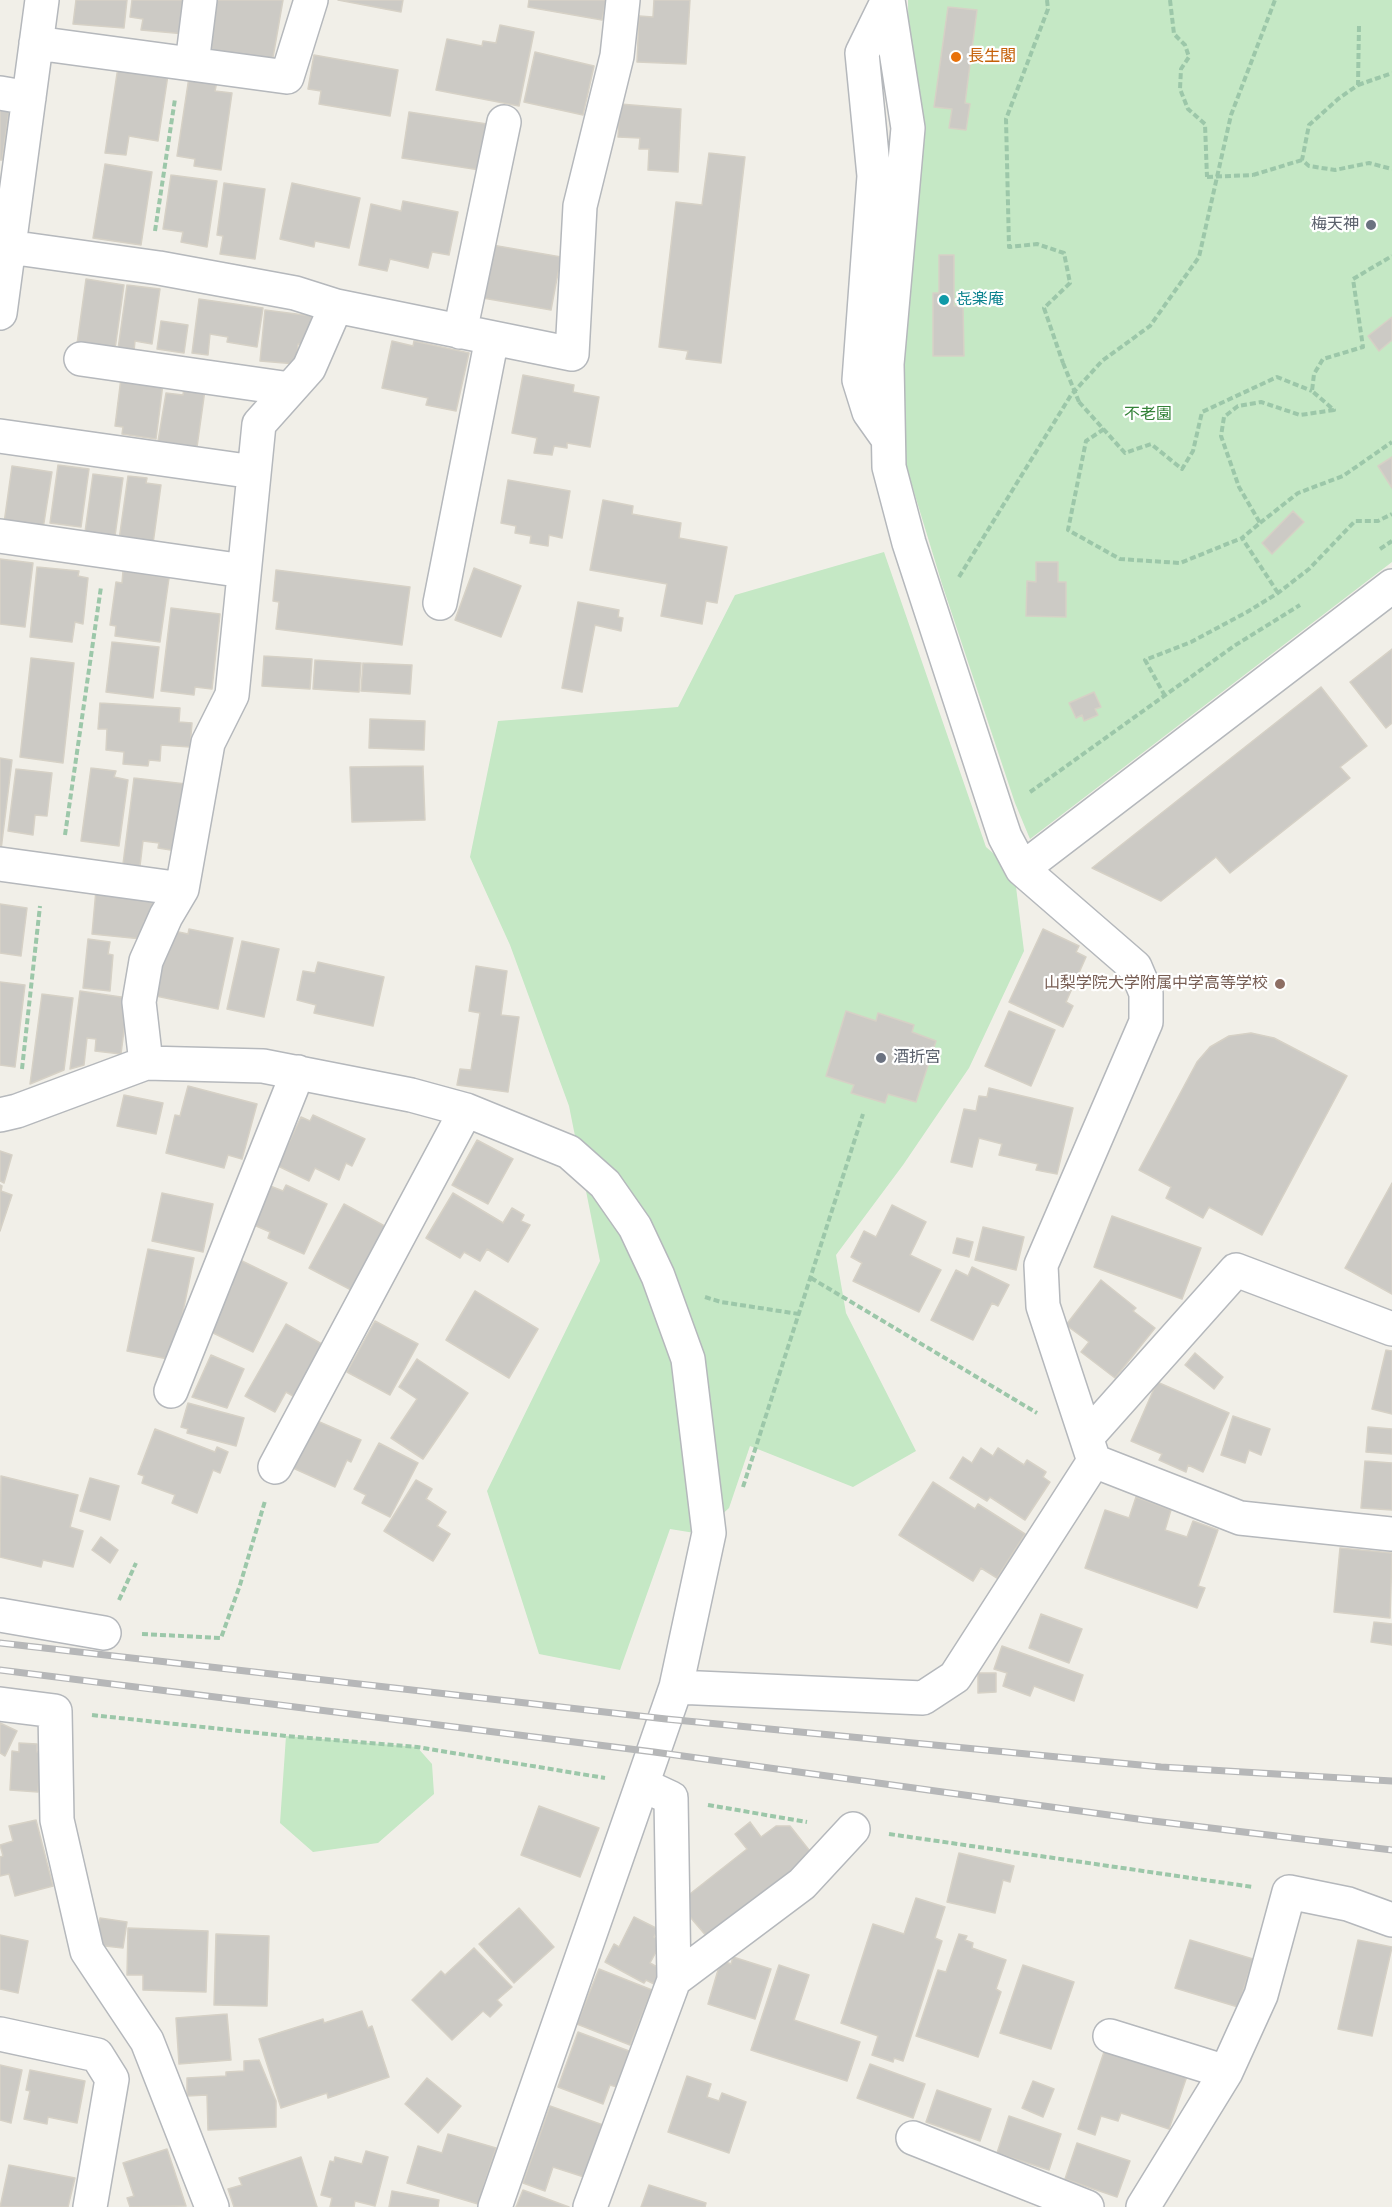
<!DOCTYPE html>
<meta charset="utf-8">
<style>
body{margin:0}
canvas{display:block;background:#f1efe8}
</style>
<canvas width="1392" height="2207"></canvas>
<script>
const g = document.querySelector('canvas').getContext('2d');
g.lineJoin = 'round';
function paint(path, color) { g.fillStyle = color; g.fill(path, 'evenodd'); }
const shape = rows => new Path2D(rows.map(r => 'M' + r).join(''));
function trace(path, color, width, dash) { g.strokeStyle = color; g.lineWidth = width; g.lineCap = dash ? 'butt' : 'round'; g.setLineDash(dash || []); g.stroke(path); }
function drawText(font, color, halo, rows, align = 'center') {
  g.font = font + ' "Varela Round","Noto Sans JP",sans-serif'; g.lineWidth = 4.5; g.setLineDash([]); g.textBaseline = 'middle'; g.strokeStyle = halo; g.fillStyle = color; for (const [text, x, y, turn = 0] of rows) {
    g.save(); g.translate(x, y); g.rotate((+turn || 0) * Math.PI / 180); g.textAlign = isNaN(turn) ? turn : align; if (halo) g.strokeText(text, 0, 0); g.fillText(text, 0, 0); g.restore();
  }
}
paint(shape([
 [908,0,1392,0,1392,562,1030,839,1015,803,942,584,904,459,904,371,918,120,909,83],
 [884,552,986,847,1014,871,1024,951,969,1068,903,1165,836,1255,846,1313,916,1451,853,1487,750,1446,729,1508,701,1534,670,1529,620,1670,539,1654,487,1491,600,1261,569,1106,510,945,470,857,498,721,678,707,735,595],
 [286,1736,417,1747,432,1764,434,1794,378,1843,313,1852,280,1823]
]), '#c5e8c5');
const building = shape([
 [76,0,127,0,124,28,73,24,76,0],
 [132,0,189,0,185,34,141,30,143,19,130,17,132,0],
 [211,0,283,0,272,63,208,52,216,6,210,5,211,0],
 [338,0,403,0,401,12,338,0],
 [529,0,606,0,602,20,528,7,529,0],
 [654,0,690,0,686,64,637,62,639,16,653,17,654,0],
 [948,7,977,10,965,103,970,104,966,130,949,128,952,109,934,107,948,7],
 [500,25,534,32,519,106,436,90,447,39,482,46,483,41,496,43,500,25],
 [535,52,594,66,583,115,524,102,535,52],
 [314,55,398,70,390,116,319,104,321,91,308,89,314,55],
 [118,67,168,75,158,141,129,136,126,155,105,153,118,67],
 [189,77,217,81,215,91,232,93,221,170,194,166,195,159,177,156,189,77],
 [620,104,681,109,678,172,648,170,649,149,639,149,640,138,618,137,620,104],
 [0,110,9,111,2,160,0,160,0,110],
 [409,112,487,124,480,170,402,158,409,112],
 [709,153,745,157,721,363,686,359,688,351,659,347,676,202,702,205,709,153],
 [105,164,152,172,141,245,93,238,105,164],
 [171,175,217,181,207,247,181,242,183,232,163,229,171,175],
 [224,183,265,189,255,259,220,254,223,236,217,235,224,183],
 [292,183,360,198,349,248,315,241,314,247,280,239,292,183],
 [403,201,458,212,449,255,432,252,428,268,390,259,387,271,359,265,371,204,401,211,403,201],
 [492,245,561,257,551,310,483,298,492,245],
 [939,255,954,255,954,306,963,306,964,356,933,356,933,293,939,293,939,255],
 [86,279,124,285,115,349,77,344,86,279],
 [127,285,160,289,152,344,135,341,134,351,118,349,127,285],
 [199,299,263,308,257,347,227,342,228,337,210,334,208,355,192,353,199,299],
 [265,310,312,316,309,345,298,344,296,364,260,361,265,310],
 [1392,317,1392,340,1379,351,1368,336,1392,317],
 [161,321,188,325,184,353,157,349,161,321],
 [392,341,413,346,414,341,469,353,456,411,426,405,428,398,382,388,392,341],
 [523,375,574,385,573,392,599,397,590,447,567,443,567,448,554,446,552,455,534,453,537,438,512,433,523,375],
 [121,378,163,384,156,439,122,434,123,427,115,426,121,378],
 [184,387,205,390,197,447,158,441,166,393,183,395,184,387],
 [1392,457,1392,488,1378,466,1392,457],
 [58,465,89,469,81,527,50,523,58,465],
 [12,466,52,472,43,529,4,523,12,466],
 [93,474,123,478,115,536,85,532,93,474],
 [128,476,147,478,146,483,161,485,153,544,119,540,128,476],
 [508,480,570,491,562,538,549,535,548,546,530,543,531,536,515,533,516,526,501,523,508,480],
 [603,500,633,506,632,514,681,523,679,538,727,547,717,603,706,601,702,624,661,616,667,584,590,570,603,500],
 [1293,511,1304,522,1272,554,1262,543,1293,511],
 [0,559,33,563,25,627,0,624,0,559],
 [1036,562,1058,562,1058,582,1066,582,1066,617,1026,616,1027,581,1036,582,1036,562],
 [37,567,79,571,78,576,88,578,83,624,75,622,72,642,30,637,37,567],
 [474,568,521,586,501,637,455,620,474,568],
 [276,570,410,587,402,645,276,629,279,602,273,601,276,570],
 [123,571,169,578,160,642,115,636,116,626,110,625,116,582,122,583,123,571],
 [578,602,619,610,618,617,623,618,621,631,595,625,582,692,562,688,578,602],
 [171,608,220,614,212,689,195,687,194,695,161,691,171,608],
 [112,642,159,647,153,698,106,692,112,642],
 [1392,649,1392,723,1386,728,1350,682,1392,649],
 [264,656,312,659,310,689,262,686,264,656],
 [31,658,74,663,63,763,20,757,31,658],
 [315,660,361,663,359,692,313,689,315,660],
 [363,663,412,665,410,694,361,691,363,663],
 [1321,687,1367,746,1340,767,1350,778,1230,873,1216,857,1161,901,1092,868,1321,687],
 [1094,692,1101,707,1095,709,1098,715,1084,721,1082,715,1076,718,1069,703,1094,692],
 [100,703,180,708,179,722,192,723,190,747,161,745,160,761,149,760,148,766,123,764,124,752,106,750,107,729,98,729,100,703],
 [370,719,425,721,424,750,369,748,370,719],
 [0,758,12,760,1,850,0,849,0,758],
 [423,766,425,820,352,822,350,767,423,766],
 [91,768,116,771,114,777,128,780,119,846,81,841,91,768],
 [16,769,52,773,47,816,35,815,33,835,8,831,16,769],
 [134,778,186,784,177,851,158,848,159,843,143,841,140,866,123,864,134,778],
 [96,890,154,896,152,922,144,922,142,939,92,934,96,890],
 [0,904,27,908,21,956,0,953,0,904],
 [189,929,233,938,218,1009,156,996,166,945,171,946,174,931,188,934,189,929],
 [1043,929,1079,946,1076,952,1086,957,1066,1002,1073,1006,1063,1027,1009,1002,1043,929],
 [88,939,110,942,108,954,113,955,110,991,83,988,88,939],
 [242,941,279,949,264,1017,227,1009,242,941],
 [318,962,384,977,373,1026,314,1013,316,1005,297,1000,303,971,315,973,318,962],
 [476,966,507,971,501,1015,519,1017,508,1092,457,1085,460,1069,471,1070,480,1013,469,1011,476,966],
 [0,982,25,985,15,1067,0,1065,0,982],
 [80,991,128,998,121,1054,95,1051,96,1039,87,1038,84,1065,70,1069,80,991],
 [42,994,73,998,64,1070,30,1084,42,994],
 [846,1011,876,1021,878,1013,914,1025,912,1032,936,1041,916,1102,888,1094,885,1103,851,1093,854,1085,826,1076,846,1011],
 [1009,1011,1055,1030,1031,1086,985,1066,1009,1011],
 [1251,1033,1274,1038,1347,1076,1262,1235,1209,1207,1203,1218,1166,1198,1171,1187,1139,1170,1197,1062,1210,1047,1229,1036,1251,1033],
 [188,1086,257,1104,242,1159,228,1155,224,1168,166,1153,175,1115,180,1116,188,1086],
 [989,1088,1073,1108,1057,1174,1036,1170,1038,1164,999,1155,1002,1144,979,1138,972,1167,951,1162,964,1109,976,1111,979,1096,987,1097,989,1088],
 [124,1095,163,1103,156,1134,117,1126,124,1095],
 [313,1115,365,1139,352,1166,346,1163,339,1180,315,1168,309,1181,278,1166,301,1117,310,1121,313,1115],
 [477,1140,513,1159,488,1204,452,1185,477,1140],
 [0,1151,12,1155,4,1183,0,1181,0,1151],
 [1392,1183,1392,1294,1345,1268,1392,1183],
 [265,1184,283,1191,286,1185,327,1204,304,1254,268,1238,270,1232,254,1225,265,1184],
 [0,1185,2,1186,1,1191,12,1195,0,1231,0,1185],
 [162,1193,213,1204,203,1252,152,1241,162,1193],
 [453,1193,503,1223,512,1208,524,1215,521,1221,530,1225,508,1262,487,1249,480,1261,464,1252,460,1258,426,1238,453,1193],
 [344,1204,392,1230,357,1293,309,1268,344,1204],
 [892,1205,926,1222,910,1255,941,1270,919,1312,853,1281,862,1263,851,1257,864,1231,876,1237,892,1205],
 [1112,1216,1201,1248,1182,1299,1094,1267,1112,1216],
 [983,1227,1024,1237,1016,1270,975,1260,983,1227],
 [957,1238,973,1242,969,1257,953,1253,957,1238],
 [148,1249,194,1258,173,1360,127,1351,148,1249],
 [238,1259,287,1283,253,1352,209,1331,232,1286,227,1283,238,1259],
 [972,1267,1009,1285,998,1306,992,1303,973,1340,931,1320,956,1270,968,1276,972,1267],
 [1101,1280,1136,1308,1133,1311,1155,1328,1115,1378,1081,1352,1089,1342,1066,1325,1101,1280],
 [475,1291,538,1329,509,1378,446,1340,475,1291],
 [375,1321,418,1344,390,1395,347,1372,375,1321],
 [286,1324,329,1348,300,1400,286,1392,275,1412,245,1396,286,1324],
 [1386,1350,1392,1351,1392,1414,1372,1409,1386,1350],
 [1195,1353,1223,1377,1214,1389,1185,1365,1195,1353],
 [211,1355,244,1369,227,1408,192,1397,211,1355],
 [417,1359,468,1393,423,1459,391,1438,417,1399,399,1387,417,1359],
 [1157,1382,1229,1413,1203,1472,1188,1465,1186,1472,1159,1460,1162,1454,1131,1441,1157,1382],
 [188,1403,244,1418,236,1446,187,1433,188,1429,181,1427,188,1403],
 [1233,1416,1270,1429,1261,1455,1249,1450,1245,1463,1221,1455,1233,1416],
 [315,1420,361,1440,351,1462,347,1460,335,1487,293,1468,315,1420],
 [1368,1427,1392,1429,1392,1454,1366,1452,1368,1427],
 [155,1429,215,1452,217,1447,228,1452,220,1473,213,1470,197,1513,172,1503,175,1495,142,1483,144,1476,138,1474,155,1429],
 [379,1443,418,1463,390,1517,362,1503,366,1495,354,1489,379,1443],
 [981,1448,993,1456,998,1448,1024,1465,1027,1460,1046,1472,1043,1477,1050,1482,1025,1520,990,1497,987,1501,950,1478,963,1457,972,1463,981,1448],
 [1365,1461,1392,1463,1392,1510,1361,1508,1365,1461],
 [1,1476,78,1495,70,1527,83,1531,73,1567,43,1560,41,1567,0,1557,1,1476],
 [90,1478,119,1486,110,1520,80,1511,90,1478],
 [416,1480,432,1489,426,1499,446,1512,437,1526,450,1534,433,1561,384,1531,416,1480],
 [933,1482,975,1509,978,1504,1025,1534,997,1578,981,1568,973,1581,899,1535,933,1482],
 [1136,1497,1171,1510,1165,1530,1187,1537,1193,1521,1218,1530,1198,1586,1205,1588,1197,1608,1085,1568,1105,1510,1129,1518,1136,1497],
 [101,1537,118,1550,110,1563,92,1550,101,1537],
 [1340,1548,1392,1553,1390,1618,1334,1612,1340,1548],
 [1041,1614,1082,1629,1069,1663,1029,1648,1041,1614],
 [1374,1622,1392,1624,1392,1645,1371,1642,1374,1622],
 [1002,1646,1083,1675,1074,1701,1034,1686,1030,1696,1003,1686,1007,1673,994,1669,1002,1646],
 [978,1673,996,1673,996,1692,978,1693,978,1673],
 [0,1723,17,1731,5,1756,0,1753,0,1723],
 [19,1743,37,1744,37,1752,41,1752,38,1792,10,1790,12,1751,19,1752,19,1743],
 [539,1806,599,1828,580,1877,521,1855,539,1806],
 [36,1820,53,1886,15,1896,9,1874,0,1876,0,1857,3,1856,0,1845,13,1841,9,1826,36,1820],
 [750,1822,761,1837,776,1826,790,1826,813,1855,708,1938,685,1911,686,1897,747,1849,735,1834,750,1822],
 [959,1853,1014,1866,1010,1882,1003,1880,995,1913,947,1902,959,1853],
 [916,1898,945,1907,935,1938,942,1941,903,2061,894,2058,893,2062,872,2055,878,2036,841,2023,873,1924,904,1934,916,1898],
 [519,1908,554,1947,514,1983,479,1944,519,1908],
 [634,1917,658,1929,654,1937,662,1941,650,1963,659,1968,656,1985,646,1980,644,1983,605,1962,614,1944,619,1947,634,1917],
 [100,1918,127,1922,123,1948,96,1945,100,1918],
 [128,1928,208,1931,206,1992,143,1990,143,1975,127,1975,128,1928],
 [216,1934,269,1936,267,2006,214,2005,216,1934],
 [959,1934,967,1936,965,1940,973,1943,972,1948,1006,1960,996,1989,1001,1992,978,2057,916,2036,938,1970,946,1972,959,1934],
 [0,1935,28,1941,18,1993,0,1989,0,1935],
 [1190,1940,1253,1959,1238,2007,1175,1988,1190,1940],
 [1358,1940,1392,1947,1372,2036,1338,2029,1358,1940],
 [474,1948,512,1987,497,2000,502,2005,490,2017,483,2011,452,2040,412,2000,441,1971,445,1975,474,1948],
 [733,1957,771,1969,755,2019,708,2004,721,1960,731,1964,733,1957],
 [779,1965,809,1975,794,2020,860,2042,847,2081,751,2050,779,1965],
 [1023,1965,1074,1982,1051,2049,1000,2033,1023,1965],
 [599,1969,652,1990,630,2045,577,2024,599,1969],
 [362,2011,368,2028,372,2026,389,2077,328,2098,327,2093,281,2108,259,2039,323,2019,324,2023,362,2011],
 [227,2014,231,2060,179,2064,176,2018,227,2014],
 [578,2032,629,2051,617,2087,610,2085,603,2104,558,2087,578,2032],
 [1105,2049,1187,2076,1169,2129,1121,2113,1118,2121,1101,2116,1095,2135,1078,2129,1105,2049],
 [259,2060,276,2101,276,2127,208,2130,207,2095,187,2096,187,2078,226,2076,226,2072,244,2071,244,2061,259,2060],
 [870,2064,925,2084,913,2118,857,2098,870,2064],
 [0,2065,22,2070,11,2123,0,2120,0,2065],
 [30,2070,85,2081,77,2123,48,2117,47,2124,24,2119,30,2091,26,2090,30,2070],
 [687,2076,711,2084,707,2097,719,2101,722,2093,746,2102,729,2153,668,2132,687,2076],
 [427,2078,461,2106,438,2133,405,2104,427,2078],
 [1033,2081,1054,2089,1043,2117,1022,2108,1033,2081],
 [937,2090,991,2109,980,2141,926,2122,937,2090],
 [550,2106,603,2125,584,2177,553,2167,545,2191,523,2183,550,2106],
 [1009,2116,1061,2134,1049,2170,997,2153,1009,2116],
 [448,2134,496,2148,478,2204,407,2183,418,2146,442,2153,448,2134],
 [1077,2143,1130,2161,1117,2197,1065,2179,1077,2143],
 [167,2149,186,2206,130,2207,127,2198,134,2196,123,2163,167,2149],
 [366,2151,388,2157,375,2206,355,2201,354,2207,330,2207,332,2198,321,2195,330,2161,334,2162,335,2157,362,2164,366,2151],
 [301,2157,317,2207,234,2207,228,2189,242,2185,239,2178,301,2157],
 [9,2165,75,2178,68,2207,0,2207,9,2165],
 [649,2185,706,2203,705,2207,641,2207,649,2185],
 [523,2190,569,2207,516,2207,523,2190],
 [392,2191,439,2200,438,2207,389,2207,392,2191]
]);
paint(building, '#cccac5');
trace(building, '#d6d1c6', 1.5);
const minor = shape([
 [888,0,908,128,887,364,889,467,909,543,1000,822,1005,837,1022,869,1392,586],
 [36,43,287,77,311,0],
 [192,64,200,0],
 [0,93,29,98],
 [9,247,159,268,295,293,336,306,572,354,580,206,617,56,623,0],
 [0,313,42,0],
 [460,332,504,122],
 [81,359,290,389],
 [0,436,254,472],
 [886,436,869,412,859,380,874,176,862,53,888,0],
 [0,536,244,571],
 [440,603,492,338],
 [0,864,182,889],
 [146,1063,139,1002,146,961,166,916,182,889,208,743,232,695,259,424,309,368,336,306],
 [0,1115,17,1111,146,1063,263,1066,411,1095,466,1110,569,1152,605,1184,635,1227,658,1276,688,1359,709,1533,676,1687,923,1698,955,1677,1094,1461,1043,1306,1041,1265,1146,1022,1146,993,1135,967,1022,869],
 [171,1391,298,1072],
 [1087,1437,1236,1270,1392,1329],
 [1094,1461,1240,1518,1392,1534],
 [275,1467,466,1110],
 [0,1615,104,1633],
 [0,1704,55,1711,57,1820,87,1951,147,2041,212,2207],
 [674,1980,802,1884,853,1829],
 [0,2034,97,2055,112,2079,90,2207],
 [1110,2036,1226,2072],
 [913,2138,1087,2207],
 [495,2207,676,1687],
 [590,2207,674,1980,671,1798,643,1785],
 [1143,2207,1226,2072,1261,1995,1289,1892,1348,1904,1392,1920]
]);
trace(minor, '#b5b8bc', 36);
trace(shape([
 [1047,0,1048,9,1006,119,1009,247,1037,244,1064,253,1070,283,1044,308,1063,363],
 [1170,0,1174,34,1185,45,1189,57,1181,69,1180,89,1188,109,1205,124,1207,177],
 [1359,26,1358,85,1338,99,1309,125,1302,160,1309,166,1335,170,1369,163,1392,169],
 [1358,85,1392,73],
 [1253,175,1302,160],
 [155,231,175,99],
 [1079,402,1125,453,1151,444,1182,469,1193,451,1202,412,1277,377,1312,391],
 [1104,429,1086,441,1068,530,1120,559,1180,563,1242,538],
 [1260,523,1298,493,1343,476,1392,442],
 [1380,549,1392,541],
 [959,577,1071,395,1102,361,1150,326,1199,257,1231,115,1275,0],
 [1278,593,1242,538,1260,523,1239,487,1221,436,1224,417,1238,406,1261,402,1300,415,1334,410,1312,391,1314,374,1323,359,1363,347,1353,279,1392,256],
 [1165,696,1145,660,1191,642,1247,612,1278,593,1309,569,1355,521,1378,521,1392,514],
 [1030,792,1234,646,1300,605],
 [65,835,101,587],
 [22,1069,40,906],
 [811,1278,1037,1413],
 [705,1297,721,1302,799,1314],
 [743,1487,863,1114],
 [119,1600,136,1563],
 [142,1634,221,1638,240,1585,265,1501],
 [92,1715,286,1736,417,1747,605,1778],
 [708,1805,807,1822],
 [889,1834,1253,1887]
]), '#9cc7a9', 4, [6, 3]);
trace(minor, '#fff', 33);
const rail = shape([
 [0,1643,666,1719,1161,1767,1392,1781],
 [0,1670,654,1752,1145,1820,1392,1850]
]);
trace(rail, '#b6b7b8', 7);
trace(rail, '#fff', 4.5, [14]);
trace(shape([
 [1207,177,1253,175],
 [1063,363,1079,402]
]), '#9cc7a9', 4, [6, 3]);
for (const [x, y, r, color] of [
 [956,57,6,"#e8710a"],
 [1371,225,6,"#6b7280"],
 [944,300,6,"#0f9aa8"],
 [1280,984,6,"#8d6e63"],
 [881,1058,6,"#6b7280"]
]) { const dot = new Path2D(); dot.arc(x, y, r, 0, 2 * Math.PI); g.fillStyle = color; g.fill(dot); trace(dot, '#fff', 2); }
drawText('16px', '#c56008', '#fff', [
 ["長生閣",968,57]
], 'left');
drawText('16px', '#5b616d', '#fff', [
 ["梅天神",1359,225],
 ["酒折宮",893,1058,"left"]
], 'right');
drawText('16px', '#0d838f', '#fff', [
 ["㐂楽庵",956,300]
], 'left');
drawText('16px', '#348238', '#fff', [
 ["不老園",1148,415]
]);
drawText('16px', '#785e54', '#fff', [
 ["山梨学院大学附属中学高等学校",1268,984]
], 'right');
</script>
